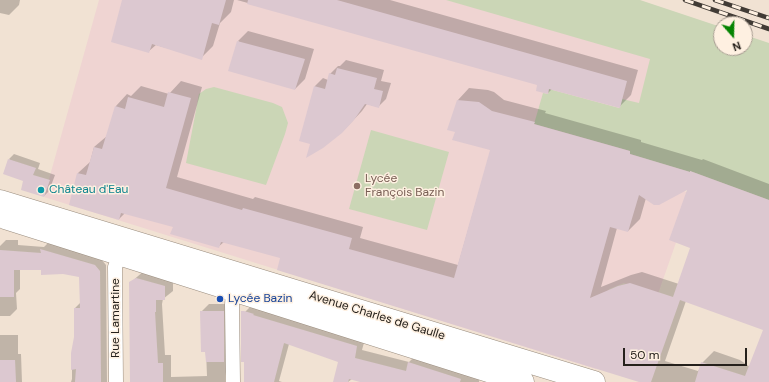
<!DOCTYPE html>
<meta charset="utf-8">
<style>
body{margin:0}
#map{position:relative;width:769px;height:382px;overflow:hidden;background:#f1e2d3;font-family:"DM Sans",sans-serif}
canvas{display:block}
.north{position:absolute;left:713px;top:16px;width:40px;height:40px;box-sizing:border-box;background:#fef0e1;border:1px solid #a89d92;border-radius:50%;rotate:160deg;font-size:11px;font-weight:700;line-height:16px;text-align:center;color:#26211c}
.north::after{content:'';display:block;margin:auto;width:14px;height:18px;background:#058402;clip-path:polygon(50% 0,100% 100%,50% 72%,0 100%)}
.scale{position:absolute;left:623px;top:348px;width:124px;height:18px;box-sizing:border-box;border:2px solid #26211c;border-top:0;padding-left:5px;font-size:12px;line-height:14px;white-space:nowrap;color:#26211c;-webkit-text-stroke:3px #fef0e1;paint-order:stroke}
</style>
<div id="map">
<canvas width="769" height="382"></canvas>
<div class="north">N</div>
<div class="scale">50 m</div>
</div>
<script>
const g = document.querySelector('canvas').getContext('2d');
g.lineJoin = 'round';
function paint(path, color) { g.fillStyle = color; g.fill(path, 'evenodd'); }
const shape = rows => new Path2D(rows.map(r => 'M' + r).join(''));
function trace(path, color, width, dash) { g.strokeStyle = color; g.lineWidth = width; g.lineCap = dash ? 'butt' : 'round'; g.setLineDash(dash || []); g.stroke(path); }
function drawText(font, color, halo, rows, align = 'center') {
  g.font = font + ' "DM Sans",sans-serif'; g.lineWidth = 3; g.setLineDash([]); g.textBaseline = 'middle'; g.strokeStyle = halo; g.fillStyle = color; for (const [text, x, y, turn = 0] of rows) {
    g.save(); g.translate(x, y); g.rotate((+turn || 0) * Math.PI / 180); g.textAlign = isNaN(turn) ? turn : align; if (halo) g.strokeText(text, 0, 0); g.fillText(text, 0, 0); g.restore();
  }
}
paint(shape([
 [99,0,550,0,674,45,629,174,693,194,658,294,624,283,609,289,601,307,596,369,44,197]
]), '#efd4d2');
paint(shape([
 [446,0,640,0,721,27,721,48,745,48,745,35,769,43,769,200,690,171,690,172,630,154,630,151,534,124,543,93,548,94,549,89,619,108,622,99,639,103,650,59],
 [214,87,273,103,282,107,288,123,285,134,266,185,186,163,199,94,206,89],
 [371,130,449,152,427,230,349,209]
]), '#cbd6b6');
paint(shape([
 [0,0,20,0,19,5,9,15,0,13],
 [123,0,234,0,231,12,220,23,213,46,201,58,156,45,149,51],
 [237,0,390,0,638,70,631,95,619,107,552,89,548,93,539,84],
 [248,31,314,49,305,79,295,89,238,41],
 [346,60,384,70,381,81,391,83,386,99,378,107,367,104,362,111,342,132,311,144,315,86,323,78,328,80,330,74,338,66,340,66],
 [181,81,202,87,177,177,253,199,255,197,363,227,360,238,458,265,491,150,456,132,458,100,469,88,488,90,494,92,504,100,546,111,545,113,641,140,641,142,702,160,703,159,769,184,769,382,643,382,281,257,224,242,218,247,174,226,125,213,119,219,70,204,78,173,90,162,94,147,107,136,116,106,127,94,131,96,141,86,169,94],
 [689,188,692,247,679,284,642,272,631,275,601,287,617,228,628,231,640,219,646,198],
 [686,301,764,329,750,367,740,360,714,351,702,363,700,368,698,371,665,361],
 [14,154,40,163,38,169,55,175,49,191,44,196,25,180,9,159],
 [6,240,18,240,18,245,44,247,48,243,101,259,106,265,107,382,71,382,72,379,72,353,75,337,75,308,81,302,80,276,42,269,20,269,20,289,16,293,17,309,10,316,0,316,0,246],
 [145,270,173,279,173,291,163,299,162,304,165,355,171,355,171,377,207,376,206,351,201,312,209,304,231,304,232,345,225,376,225,382,131,382,130,283],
 [252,305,365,339,362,350,409,362,416,355,480,375,479,382,364,382,352,379,348,382,341,382,339,361,289,344,279,381,282,382,245,382,244,313],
 [0,335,18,335,18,354,21,354,22,382,0,382]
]), '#0003');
paint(shape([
 [122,0,226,0,219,25,212,23,202,60,152,44,149,53,111,42],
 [248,0,337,0,627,81,620,108,549,89,548,94,536,91,537,85,247,4],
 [237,41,305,59,295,90,228,71],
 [337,68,377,78,374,89,383,91,379,108,365,104,354,120,342,133,323,148,306,158,310,144,299,141,314,86,325,89,329,73,335,75],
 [168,92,191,98,166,188,242,210,243,208,352,238,349,249,454,278,490,150,452,140,455,132,447,130,457,100,479,102,492,111,535,122,534,124,630,151,630,154,690,172,690,171,769,200,769,382,695,382,701,362,745,376,763,330,680,300,651,382,639,382,277,270,280,258,221,242,219,248,170,234,173,227,121,213,119,220,69,205,77,173,86,175,94,147,102,149,115,106,125,109,128,97,164,107],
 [687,190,669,240,690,248,673,297,630,283,618,286,590,298,610,227,628,232,639,195,654,205,659,205],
 [8,159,36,168,33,175,50,180,44,197,21,190,23,181,3,174],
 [40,249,95,265,100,271,101,382,75,382,76,369,71,370,71,353,74,337,74,308,80,308,79,277,63,274,41,275,41,270,14,270,14,297,0,297,0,250,41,253],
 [136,278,165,286,165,300,156,300,156,312,155,312,158,363,163,363,163,382,130,382,129,282],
 [200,311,224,311,224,362,206,362,205,352,201,352],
 [241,311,244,311,254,314,253,315,357,346,355,358,406,371,408,362,461,379,460,382,360,382,349,379,348,382,333,382,338,362,284,343,274,382,244,382,244,362,241,362],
 [0,360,15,360,16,382,0,382]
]), '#dcc8d0');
const street = shape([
 [116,382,115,267,120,255],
 [233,382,232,305,233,290,235,283]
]);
const primary = shape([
 [0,201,594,382],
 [5,218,523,382]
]);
trace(street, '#9a8d7f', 15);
trace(primary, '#9a8d7f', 23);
trace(street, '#fff', 14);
trace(primary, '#fff', 22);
const rail = shape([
 [685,0,769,29],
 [715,0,769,18]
]);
trace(rail, '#413b35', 4.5);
trace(rail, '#fef0e1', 3, [9]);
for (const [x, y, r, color] of [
 [357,186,4,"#8d6e63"],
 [41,190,4,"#0f9aa8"],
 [220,299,4,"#1a4fb4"]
]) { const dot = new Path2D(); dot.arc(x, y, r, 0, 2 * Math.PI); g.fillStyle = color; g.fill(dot); trace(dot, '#fef0e1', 1.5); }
drawText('12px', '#785e54', '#fef0e1', [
 ["Lycée",365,179],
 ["François Bazin",365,193]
], 'left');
drawText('12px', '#0d838f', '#fef0e1', [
 ["Château d'Eau",49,190]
], 'left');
drawText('12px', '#164399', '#fef0e1', [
 ["Lycée Bazin",228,299]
], 'left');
drawText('12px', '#26211c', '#fef0e1', [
 ["Avenue Charles de Gaulle",377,316,17],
 ["Rue Lamartine",116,318,-90]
]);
</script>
